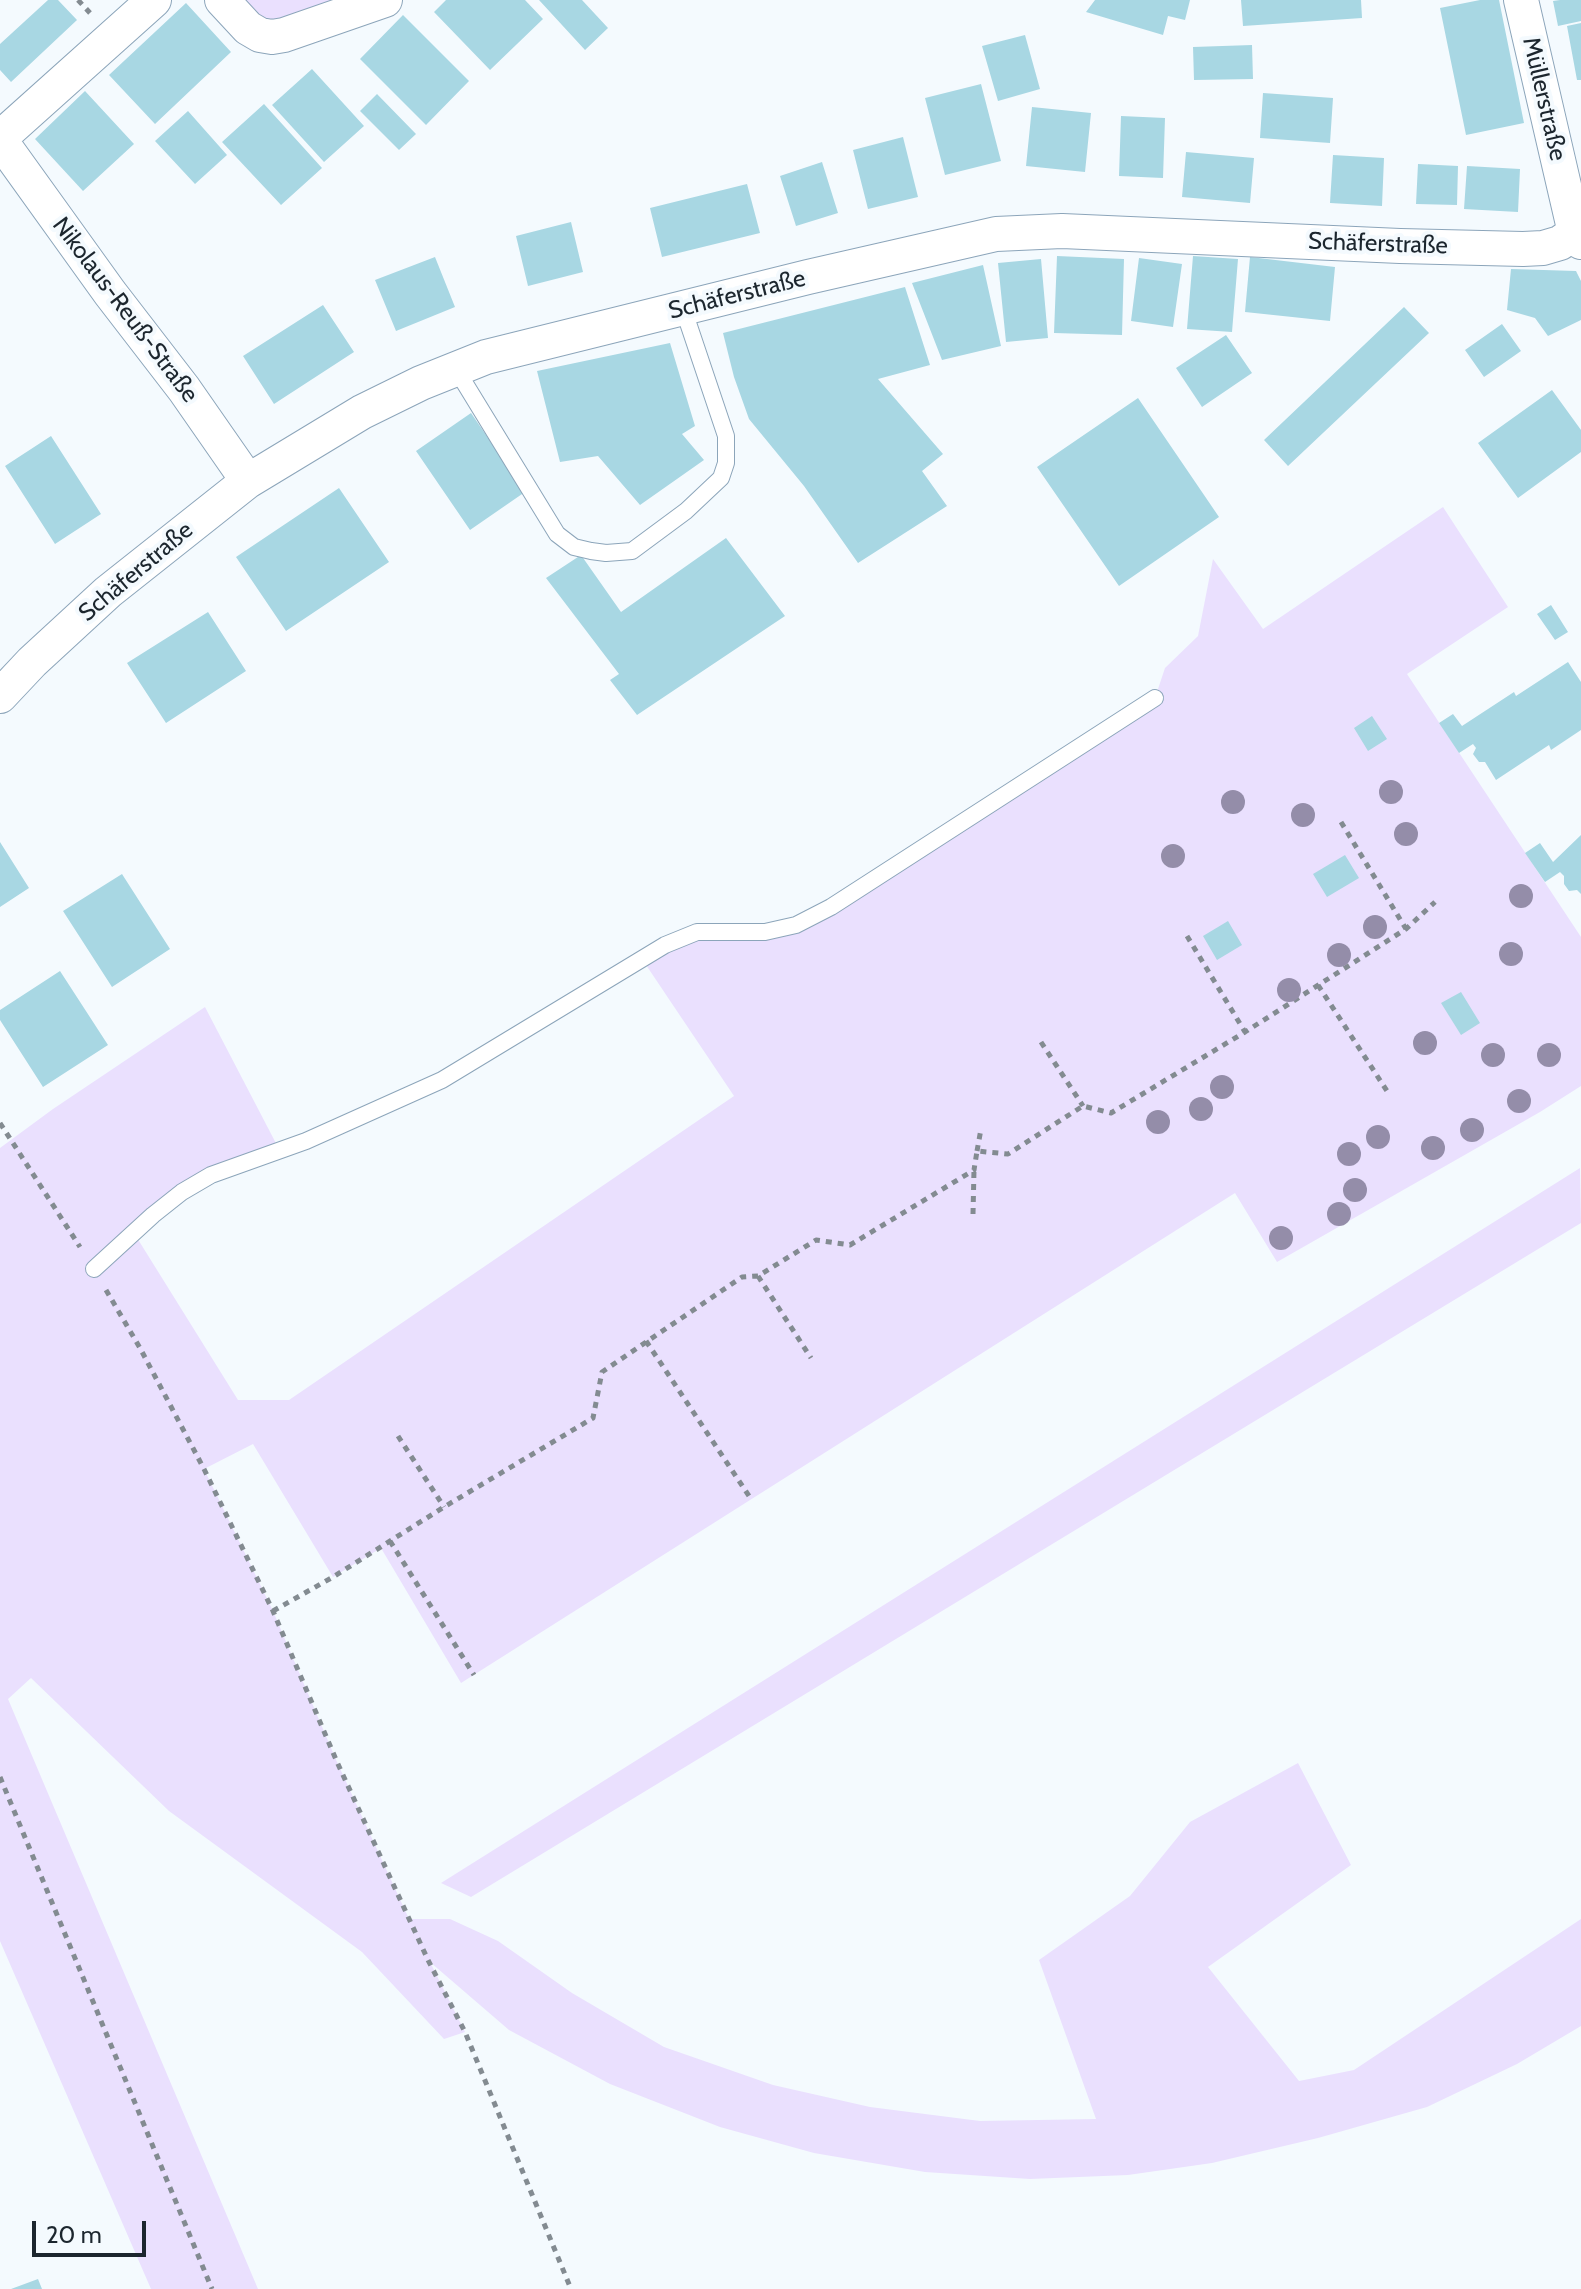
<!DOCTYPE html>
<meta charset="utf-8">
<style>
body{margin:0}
#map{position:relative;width:1581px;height:2289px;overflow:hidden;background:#f4fafe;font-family:Cabin,sans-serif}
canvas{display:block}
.scale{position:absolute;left:32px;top:2221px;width:114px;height:36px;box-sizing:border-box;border:4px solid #1c262e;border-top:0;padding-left:10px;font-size:24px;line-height:28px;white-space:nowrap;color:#1c262e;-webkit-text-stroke:6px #f4fafe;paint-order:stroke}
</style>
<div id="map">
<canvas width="1581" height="2289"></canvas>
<div class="scale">20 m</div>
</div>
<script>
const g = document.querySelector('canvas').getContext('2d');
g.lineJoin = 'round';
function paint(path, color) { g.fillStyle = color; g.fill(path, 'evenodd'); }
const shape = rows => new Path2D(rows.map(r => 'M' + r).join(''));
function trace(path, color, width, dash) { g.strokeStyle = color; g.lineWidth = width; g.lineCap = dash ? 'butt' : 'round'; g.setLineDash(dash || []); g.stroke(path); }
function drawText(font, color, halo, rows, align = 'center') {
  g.font = font + ' Cabin,sans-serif'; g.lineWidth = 8; g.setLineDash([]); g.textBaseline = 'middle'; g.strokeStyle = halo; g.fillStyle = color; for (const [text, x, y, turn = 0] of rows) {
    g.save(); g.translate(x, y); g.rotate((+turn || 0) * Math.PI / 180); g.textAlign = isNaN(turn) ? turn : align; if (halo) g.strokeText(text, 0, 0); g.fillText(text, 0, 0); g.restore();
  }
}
paint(shape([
 [236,0,344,0,288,23,264,23],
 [1443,507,1508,607,1407,674,1581,937,1581,1086,1540,1112,1277,1262,1235,1193,461,1683,381,1548,333,1577,253,1444,204,1469,273,1611,337,1762,409,1919,450,1919,498,1941,572,1993,664,2047,773,2085,870,2107,980,2121,1096,2119,1039,1960,1130,1896,1190,1822,1298,1763,1351,1865,1208,1967,1299,2081,1354,2070,1581,1919,1581,2026,1517,2064,1427,2107,1318,2138,1212,2163,1128,2175,1030,2179,925,2172,814,2153,720,2127,610,2084,509,2030,430,1962,465,2032,444,2039,362,1952,169,1811,31,1678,8,1699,258,2289,151,2289,0,1941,0,1148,53,1109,205,1007,280,1151,211,1175,134,1233,238,1400,289,1400,734,1096,642,959,697,932,796,925,1155,698,1165,668,1198,636,1213,559,1263,629],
 [1580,1168,1581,1223,471,1897,441,1883]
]), '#eae0fe');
paint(shape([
 [48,0,58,0,77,20,11,82,0,70,0,44],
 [446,0,525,0,543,19,490,70,434,12],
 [539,0,582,0,608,28,585,50],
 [1095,0,1190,0,1185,20,1168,16,1163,35,1086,12],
 [1241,0,1361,0,1362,18,1243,26],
 [1480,0,1499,0,1524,123,1466,135,1440,8],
 [1560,0,1581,0,1581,21,1558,26,1553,1],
 [186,3,231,52,155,124,109,75],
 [403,15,469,81,426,125,360,59],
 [1581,23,1581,80,1577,80,1567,26],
 [1025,35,1040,89,998,101,982,46],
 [1252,45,1253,79,1194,80,1193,47],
 [312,69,364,126,324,162,272,105],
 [981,84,1001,161,945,175,925,98],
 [85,91,134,144,83,191,35,139],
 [1263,93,1333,98,1330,143,1260,138],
 [377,94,416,134,399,150,360,111],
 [264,104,322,168,281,205,222,142],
 [1032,107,1091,113,1085,172,1026,166],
 [188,111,227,155,195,184,155,141],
 [1121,116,1165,118,1163,178,1119,176],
 [903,137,918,197,868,209,853,150],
 [1186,152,1254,158,1250,203,1182,197],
 [1333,155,1384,158,1382,206,1330,203],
 [822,162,838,213,796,226,780,176],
 [1418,164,1458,166,1457,205,1416,204],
 [1467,166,1520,169,1518,212,1464,209],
 [747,184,760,233,662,257,650,208],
 [571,222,583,272,528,286,516,236],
 [1057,256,1124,259,1122,335,1054,333],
 [1193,256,1238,259,1232,332,1187,329],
 [435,257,455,307,396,331,375,280],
 [1250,257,1335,267,1330,321,1245,312],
 [1139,258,1182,264,1173,327,1131,321],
 [1041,259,1048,338,1006,342,998,263],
 [983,265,1001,346,942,360,912,283],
 [1511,269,1576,271,1581,281,1581,320,1548,336,1535,318,1507,310],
 [905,287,930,365,878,379,943,454,922,471,947,506,858,563,804,486,749,419,734,377,723,333],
 [323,305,354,352,274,404,243,356],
 [1404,307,1429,333,1288,466,1264,440],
 [1502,324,1521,351,1484,377,1465,350],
 [1226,335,1252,373,1202,407,1176,368],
 [670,343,695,426,682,434,704,460,640,505,598,456,560,462,537,371],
 [1552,390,1581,430,1581,452,1518,498,1478,443],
 [1138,398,1219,517,1119,586,1037,467],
 [471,413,525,492,470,530,416,451],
 [51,436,101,514,55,544,5,466],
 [339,488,389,562,286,631,236,557],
 [726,538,785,616,637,715,610,680,619,674,546,578,581,555,621,612],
 [1551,605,1568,632,1555,640,1537,614],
 [208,612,246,671,166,723,127,663],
 [1568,662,1581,682,1581,730,1551,750,1549,745,1496,780,1485,762,1479,762,1473,754,1476,748,1473,744,1459,753,1439,723,1453,714,1462,726,1514,692,1516,696],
 [1372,716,1387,739,1368,751,1354,728],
 [1581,835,1581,894,1577,890,1569,891,1564,884,1564,876,1560,872,1545,882,1525,853,1540,843,1553,862],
 [0,842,29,888,0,907],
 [1345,855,1359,878,1327,897,1313,874],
 [122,874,170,949,112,987,63,911],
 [1228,921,1242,945,1217,960,1203,936],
 [60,971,108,1045,43,1087,0,1020,0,1010],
 [1461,992,1480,1023,1461,1035,1441,1003],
 [38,2279,42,2289,11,2289]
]), '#a8d7e3');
const service = shape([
 [456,369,557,534,574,547,591,551,606,553,632,551,686,511,721,478,726,463,726,436,683,308],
 [94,1269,153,1215,182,1192,211,1175,306,1141,442,1080,665,945,697,932,765,932,796,925,831,907,1155,698]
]);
const minor = shape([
 [222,0,248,28,260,35,272,37,284,35,385,0],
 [1521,0,1575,233,1581,242],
 [0,138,154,0],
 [0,140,110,293,184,389,248,481],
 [0,696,32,662,108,592,248,481,362,412,421,383,486,357,808,277,996,234,1062,231,1400,246,1523,249,1543,248,1560,243,1581,228]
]);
trace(service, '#8ca5ba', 18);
trace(minor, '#8ca5ba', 36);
trace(shape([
 [78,0,90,13],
 [1341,822,1406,929],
 [1187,936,1245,1032],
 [1318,985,1389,1094],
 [1041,1042,1083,1106],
 [0,1123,80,1247],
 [977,1151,981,1129],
 [973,1214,974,1170],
 [758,1276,811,1358],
 [106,1290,140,1348,204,1469,273,1611,337,1762,428,1960,465,2032,571,2289],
 [646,1341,751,1499],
 [398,1436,444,1507],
 [390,1541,474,1675],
 [273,1611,333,1577,444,1507,593,1418,602,1372,742,1277,758,1276,816,1240,850,1245,974,1170,977,1151,1008,1154,1083,1106,1111,1113,1245,1032,1406,929,1435,902],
 [0,1777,212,2289]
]), '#838b91', 5, [6, 6]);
trace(service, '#fff', 16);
trace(minor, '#fff', 34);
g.fillStyle = '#948da9';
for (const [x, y] of [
 [1391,792],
 [1233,802],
 [1303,815],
 [1406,834],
 [1173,856],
 [1521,896],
 [1375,927],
 [1511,954],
 [1339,955],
 [1289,990],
 [1425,1043],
 [1493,1055],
 [1549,1055],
 [1222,1087],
 [1519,1101],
 [1201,1109],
 [1158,1122],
 [1472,1130],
 [1378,1137],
 [1433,1148],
 [1349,1154],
 [1355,1190],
 [1339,1214],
 [1281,1238]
]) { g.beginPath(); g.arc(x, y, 12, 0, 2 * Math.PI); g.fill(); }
drawText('24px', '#1c262e', '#f4fafe', [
 ["Müllerstraße",1544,99,77],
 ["Schäferstraße",1378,244,2],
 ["Schäferstraße",737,295,-14],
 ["Nikolaus-Reuß-Straße",125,310,53],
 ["Schäferstraße",136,572,-40]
]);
</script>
